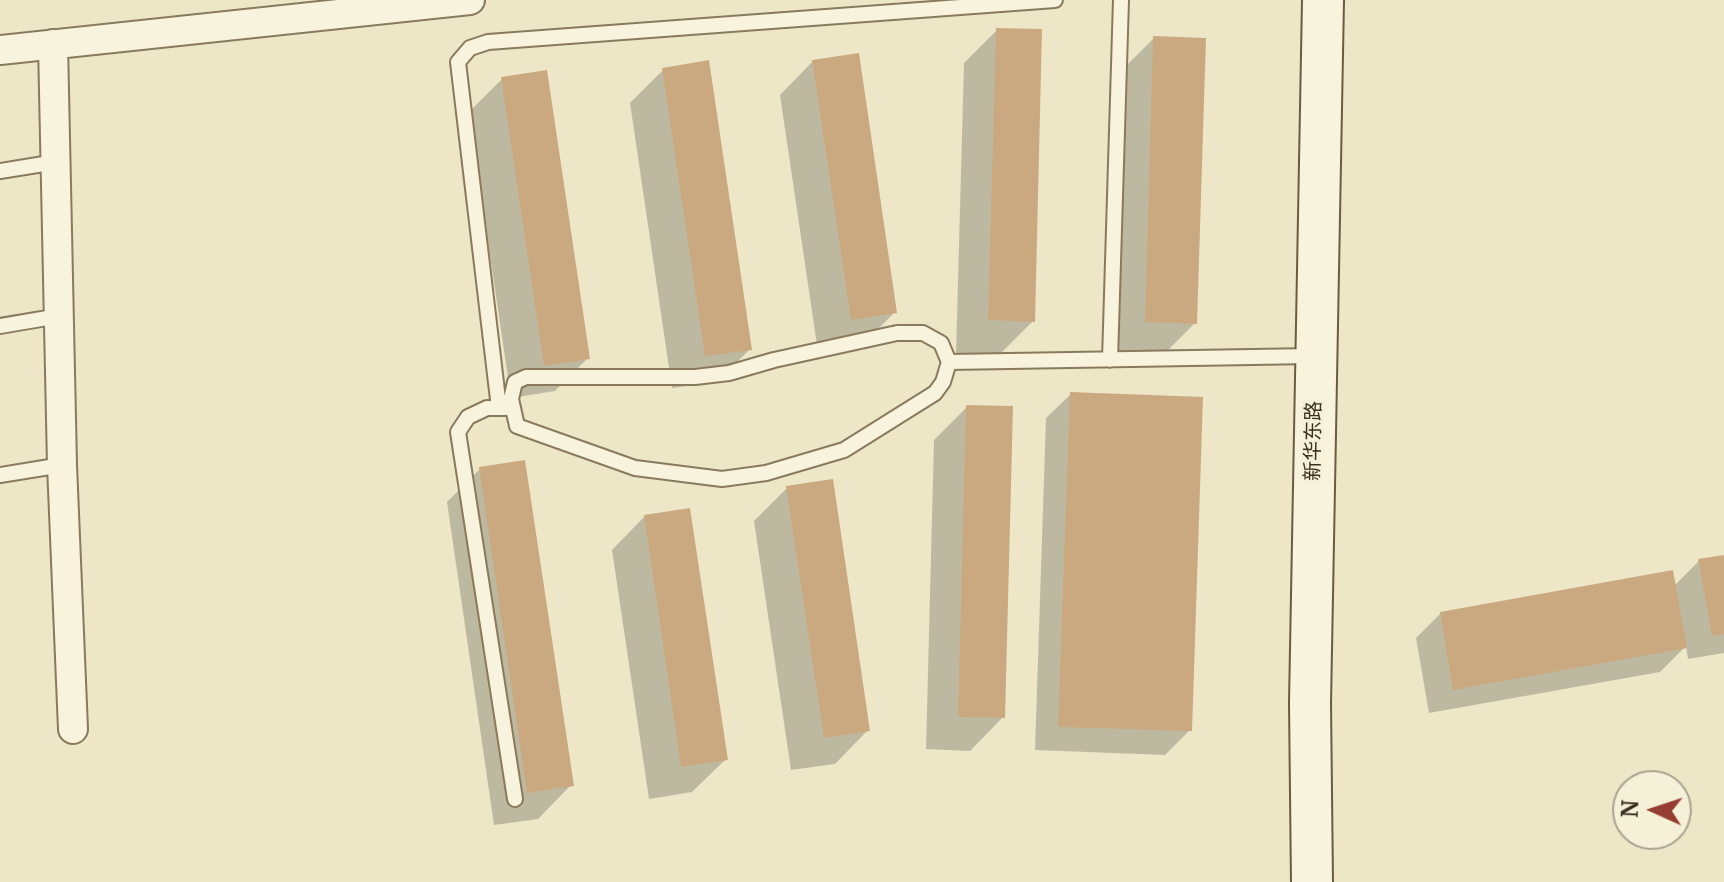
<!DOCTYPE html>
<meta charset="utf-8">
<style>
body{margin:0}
#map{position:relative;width:1724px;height:882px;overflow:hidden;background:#ede7c8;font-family:Merriweather,serif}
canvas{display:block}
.north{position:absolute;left:1612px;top:770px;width:80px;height:80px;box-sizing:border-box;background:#f5f0d8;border:2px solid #aaa38f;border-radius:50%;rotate:273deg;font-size:22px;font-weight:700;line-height:32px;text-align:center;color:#3a3021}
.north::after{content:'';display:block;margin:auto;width:28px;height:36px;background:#953d30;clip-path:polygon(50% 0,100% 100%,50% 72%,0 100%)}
</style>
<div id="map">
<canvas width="1724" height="882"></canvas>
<div class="north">N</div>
</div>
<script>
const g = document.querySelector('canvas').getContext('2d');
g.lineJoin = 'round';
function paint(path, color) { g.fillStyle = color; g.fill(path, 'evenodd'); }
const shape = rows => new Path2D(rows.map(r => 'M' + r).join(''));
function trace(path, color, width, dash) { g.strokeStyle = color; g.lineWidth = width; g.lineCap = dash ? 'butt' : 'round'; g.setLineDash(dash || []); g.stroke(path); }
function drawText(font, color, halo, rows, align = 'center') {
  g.font = font + ' Merriweather,"Noto Sans SC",serif'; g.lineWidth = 6; g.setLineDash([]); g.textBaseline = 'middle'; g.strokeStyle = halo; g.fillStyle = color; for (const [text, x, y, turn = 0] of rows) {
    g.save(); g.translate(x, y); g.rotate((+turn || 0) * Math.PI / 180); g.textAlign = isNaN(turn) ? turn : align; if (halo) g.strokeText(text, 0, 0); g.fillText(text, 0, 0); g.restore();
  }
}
paint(shape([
 [997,30,1033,321,1000,354,956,353,964,63],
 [1154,38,1195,323,1162,356,1112,355,1121,71],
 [813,61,895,312,862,345,818,352,780,95],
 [663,70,750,349,717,382,672,388,630,103],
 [502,79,588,358,555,391,511,398,469,112],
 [1071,394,1190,730,1165,755,1035,750,1046,418],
 [967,407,1003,717,970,751,926,749,934,440],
 [480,469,571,785,538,819,494,825,447,502],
 [787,488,868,730,835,764,791,770,754,521],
 [645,516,726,759,692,792,649,799,612,550],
 [1724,557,1724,653,1688,659,1686,646,1660,672,1429,713,1416,638,1441,613,1674,586,1699,561]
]), '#0003');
paint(shape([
 [996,28,1042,29,1035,322,988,320],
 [1153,36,1206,38,1197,324,1145,322],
 [859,53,897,313,851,320,812,60],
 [709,60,752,350,705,356,662,68],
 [547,70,590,359,544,366,501,77],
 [1070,392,1203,397,1192,731,1058,727],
 [966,405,1013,406,1005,718,958,717],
 [525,460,574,786,527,793,479,467],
 [833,479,870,731,824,738,786,486],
 [690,508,728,760,681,767,644,515],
 [1724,555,1724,634,1712,636,1698,559],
 [1673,570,1687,648,1453,690,1440,612]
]), '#caa980');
const service = shape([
 [0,171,56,162],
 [0,326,59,316],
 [897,333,923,333,941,343,949,362,943,382,935,393,844,450,766,473,722,479,635,468,517,426,511,399,515,382,526,377,695,377,729,373,774,360,897,333],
 [1110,360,1121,0],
 [949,362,1313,356],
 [499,408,458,62,470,48,488,42,1055,0],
 [505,408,487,408,468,417,458,432,515,799],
 [0,475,62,465]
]);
const minor = shape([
 [53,44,62,465,73,729],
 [0,50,470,0]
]);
const secondary = shape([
 [1312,882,1310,703,1323,0]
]);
trace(service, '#897a5e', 18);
trace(minor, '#897a5e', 32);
trace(secondary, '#6b5c41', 44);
trace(service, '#f8f3dc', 14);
trace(minor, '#f8f3dc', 28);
trace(secondary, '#f8f3dc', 40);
drawText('20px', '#3a3021', '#f5f0d8', [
 ["新华东路",1314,441,-89]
]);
</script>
